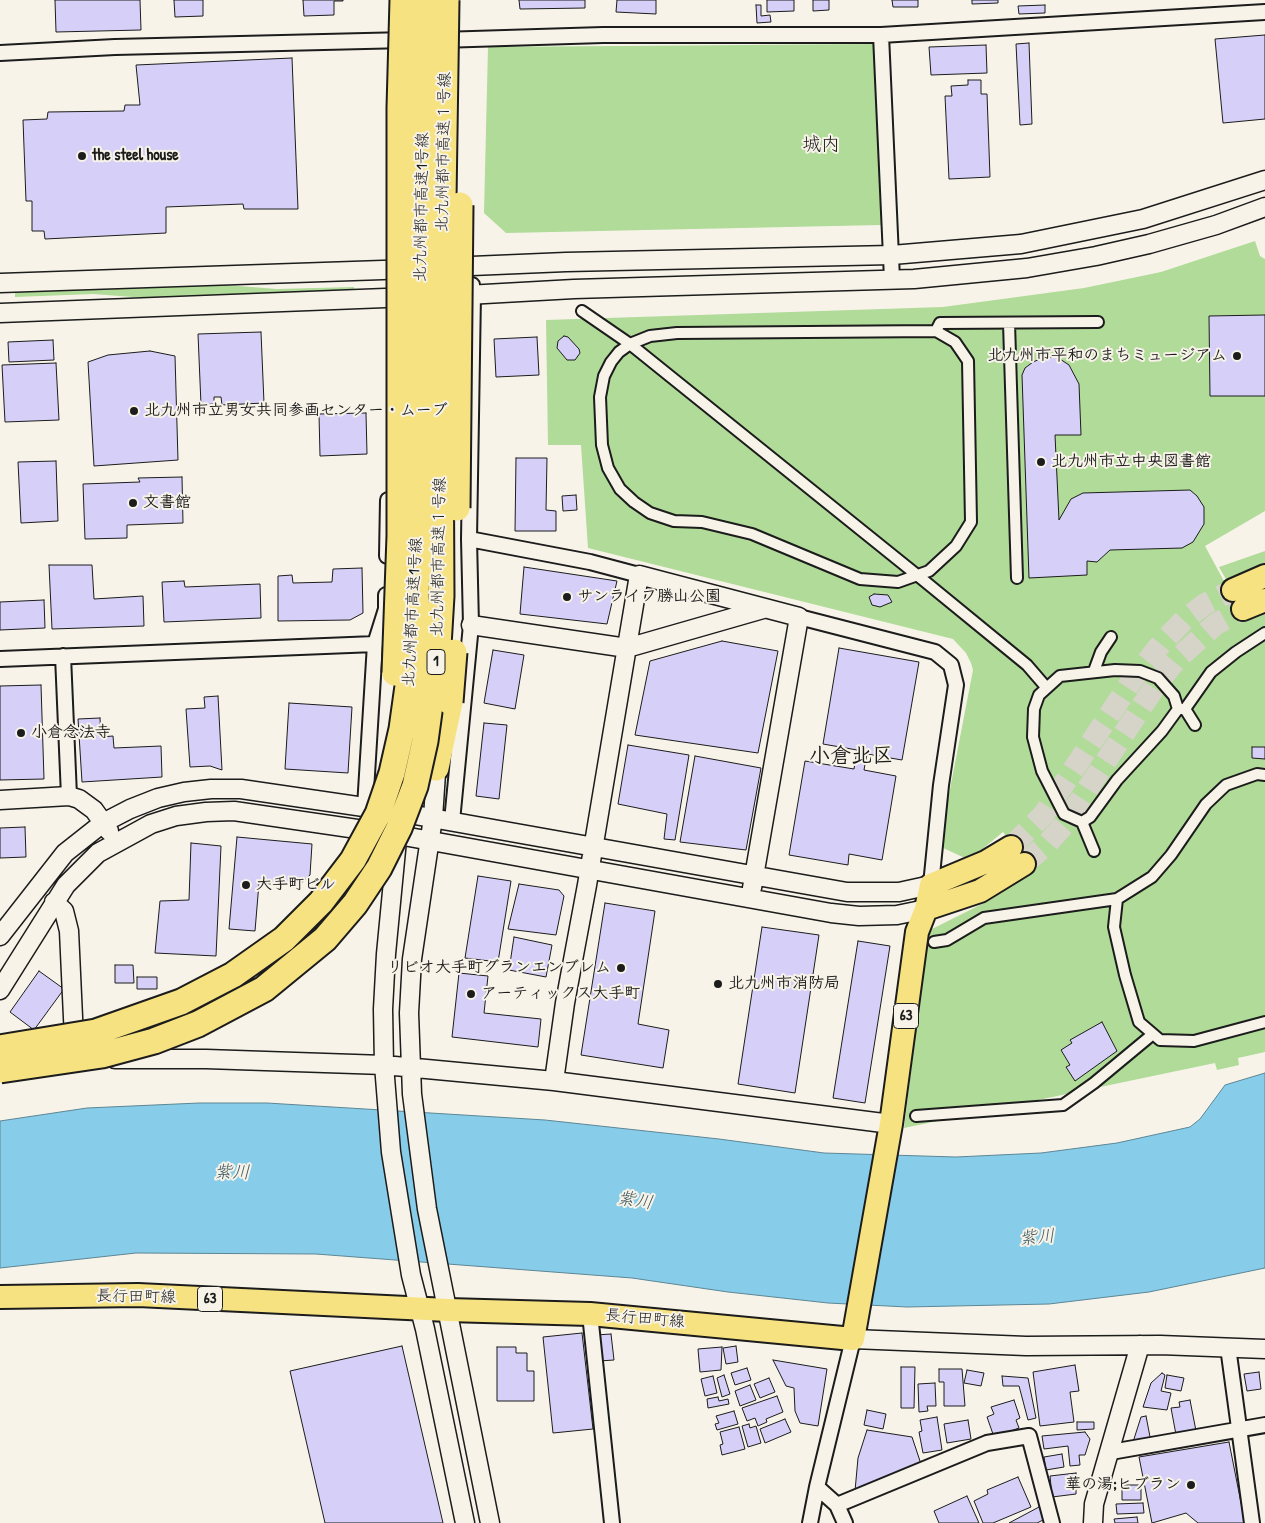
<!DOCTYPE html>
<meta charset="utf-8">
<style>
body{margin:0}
canvas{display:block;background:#f7f3e8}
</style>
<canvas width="1265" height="1523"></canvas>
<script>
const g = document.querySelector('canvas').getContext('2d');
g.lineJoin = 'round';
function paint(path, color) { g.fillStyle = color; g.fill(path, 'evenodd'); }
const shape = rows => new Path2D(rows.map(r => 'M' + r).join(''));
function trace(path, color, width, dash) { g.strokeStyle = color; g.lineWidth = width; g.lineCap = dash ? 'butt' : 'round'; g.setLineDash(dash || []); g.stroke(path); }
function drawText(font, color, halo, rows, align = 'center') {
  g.font = font + ' "Patrick Hand","Klee One",sans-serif'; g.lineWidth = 4; g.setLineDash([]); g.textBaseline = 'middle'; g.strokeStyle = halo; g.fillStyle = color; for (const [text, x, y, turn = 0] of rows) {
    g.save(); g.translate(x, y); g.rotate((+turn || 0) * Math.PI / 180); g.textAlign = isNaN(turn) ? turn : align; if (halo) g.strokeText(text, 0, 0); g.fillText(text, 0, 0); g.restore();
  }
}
paint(shape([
 [874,44,881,225,506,233,484,213,488,47],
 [1255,241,1260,256,1265,259,1265,511,1205,546,1245,620,1265,611,1265,1052,1238,1058,1239,1065,1217,1070,1215,1063,904,1128,928,931,990,900,1033,871,1003,832,969,860,939,846,973,670,971,663,966,653,953,639,588,548,581,445,548,445,546,320,943,307,1084,288,1161,272],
 [212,284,277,289,354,287,355,292,160,299,93,294,15,297,15,291],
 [1265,551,1265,566,1228,583,1219,567]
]), '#b0db99');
const water = shape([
 [1265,1073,1265,1268,1149,1292,1049,1304,907,1307,828,1303,728,1292,632,1278,316,1254,136,1253,0,1268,0,1121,87,1108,199,1103,267,1103,545,1120,719,1139,824,1153,956,1157,1041,1153,1117,1143,1190,1127,1200,1119,1225,1085,1265,1073]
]);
paint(water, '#87cce8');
trace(water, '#5c8696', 1);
const building = shape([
 [55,0,140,0,141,30,56,32,55,0],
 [174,0,203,0,203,16,175,17,174,0],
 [303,0,343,0,343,1,334,1,334,15,304,16,303,0],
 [519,0,585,0,585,8,520,9,519,0],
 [617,0,656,0,656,14,616,12,617,0],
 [767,0,794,0,794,11,767,12,767,0],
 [813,0,829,0,829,10,813,11,813,0],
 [892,0,918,0,918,7,893,7,892,0],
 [972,0,998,0,998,3,972,4,972,0],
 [756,5,761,5,761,16,770,15,771,22,757,23,756,5],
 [1045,5,1045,13,1019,14,1018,6,1045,5],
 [1265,35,1265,119,1223,123,1215,39,1265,35],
 [1029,43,1032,124,1020,125,1016,44,1029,43],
 [986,45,987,73,931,75,929,47,986,45],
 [292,58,298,209,244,209,243,204,166,207,166,233,45,239,44,231,32,231,32,201,26,201,23,120,47,119,48,112,124,111,125,105,140,105,136,65,292,58],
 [968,80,981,80,981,94,987,94,990,177,949,179,945,96,952,96,951,86,968,85,968,80],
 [1265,315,1265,396,1210,396,1209,316,1265,315],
 [261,332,264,403,222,405,221,397,214,397,214,404,201,405,198,334,261,332],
 [564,336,568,337,579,349,580,353,575,360,567,360,557,348,558,341,564,336],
 [537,337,539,375,496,377,494,339,537,337],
 [53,340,54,360,9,362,8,342,53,340],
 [150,351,175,356,178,460,94,466,88,362,108,355,150,351],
 [1045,357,1057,357,1069,365,1079,384,1081,435,1055,435,1059,520,1071,499,1083,493,1190,490,1197,496,1204,507,1204,524,1193,542,1182,548,1110,550,1097,562,1087,561,1087,575,1029,578,1022,375,1025,368,1033,362,1045,357],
 [56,363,59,420,5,422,2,365,56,363],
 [366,413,367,454,320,456,319,414,366,413],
 [516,458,547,458,546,510,556,511,556,531,515,531,516,458],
 [56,461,58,521,21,523,18,462,56,461],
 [182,477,183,523,127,525,127,538,85,539,83,484,140,482,138,478,182,477],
 [576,495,577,510,563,511,562,496,576,495],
 [49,565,92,565,94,599,143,596,144,626,52,629,49,565],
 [524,567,617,581,607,624,520,614,524,567],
 [362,568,363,613,350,620,278,621,278,576,292,575,293,583,332,582,333,569,362,568],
 [184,581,185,587,260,584,261,618,164,622,162,582,184,581],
 [874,594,888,595,892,602,880,607,872,605,869,597,874,594],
 [44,600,45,628,0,630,0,602,44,600],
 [722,641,778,651,758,753,635,735,650,661,722,641],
 [839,648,919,662,902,760,867,754,864,770,896,776,882,860,849,854,848,865,789,855,805,761,854,769,857,750,823,744,839,648],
 [493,650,524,655,515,709,484,703,493,650],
 [41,685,44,779,0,780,0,686,41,685],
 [218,696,222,770,210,766,190,767,186,709,205,708,204,697,218,696],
 [289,703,352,707,348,773,285,769,289,703],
 [100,718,101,737,113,736,114,748,161,746,162,777,82,782,78,719,100,718],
 [484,723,507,725,499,799,476,796,484,723],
 [628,745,689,755,675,840,664,839,667,814,618,804,628,745],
 [1252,747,1265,747,1265,759,1252,758,1252,747],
 [695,756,761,768,746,850,680,842,695,756],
 [25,827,26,857,0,858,0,828,25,827],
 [237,837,312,844,310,875,298,886,259,883,255,931,229,929,237,837],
 [191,843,221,846,216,956,155,953,160,901,189,900,191,843],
 [478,876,511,881,498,962,465,958,478,876],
 [519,884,559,890,564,896,556,935,508,929,519,884],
 [605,903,655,911,638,1024,669,1030,663,1068,581,1055,605,903],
 [762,927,819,935,795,1093,738,1084,762,927],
 [514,937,552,945,546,977,509,970,514,937],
 [858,941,890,946,865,1103,833,1098,858,941],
 [115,965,133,965,134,983,115,983,115,965],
 [39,971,64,989,34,1030,10,1012,39,971],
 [459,973,488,976,484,1013,541,1019,538,1047,452,1037,459,973],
 [137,977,157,977,157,989,137,989,137,977],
 [1102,1022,1117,1051,1075,1081,1066,1067,1070,1065,1061,1050,1072,1043,1070,1040,1102,1022],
 [582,1333,593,1429,553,1433,543,1337,582,1333],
 [611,1334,614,1360,599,1361,596,1335,611,1334],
 [402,1346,443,1523,325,1523,290,1371,402,1346],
 [736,1346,738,1362,726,1364,723,1348,736,1346],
 [497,1347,516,1347,516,1353,527,1353,527,1371,534,1371,534,1401,497,1401,497,1347],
 [722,1347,721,1370,700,1372,698,1349,722,1347],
 [773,1360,827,1369,818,1426,800,1423,795,1411,794,1388,786,1386,773,1360],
 [1075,1365,1079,1391,1070,1392,1074,1422,1040,1426,1033,1372,1075,1365],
 [901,1367,915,1367,914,1408,901,1408,901,1367],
 [747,1368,751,1380,735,1385,731,1373,747,1368],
 [939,1369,962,1369,965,1406,944,1406,944,1382,939,1382,939,1369],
 [967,1370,984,1373,981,1386,964,1383,967,1370],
 [1259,1372,1261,1389,1247,1391,1244,1374,1259,1372],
 [1162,1373,1165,1375,1161,1391,1171,1393,1167,1410,1143,1407,1151,1383,1162,1373],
 [724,1375,730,1394,722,1397,717,1378,724,1375],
 [1167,1375,1184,1378,1181,1391,1165,1388,1167,1375],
 [713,1376,717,1393,705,1396,701,1379,713,1376],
 [1002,1376,1028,1378,1036,1418,1028,1420,1019,1386,1003,1386,1002,1376],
 [769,1378,775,1392,760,1398,754,1384,769,1378],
 [935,1383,936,1406,927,1406,928,1411,919,1412,918,1384,935,1383],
 [750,1385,756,1400,740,1406,735,1391,750,1385],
 [777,1396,783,1412,766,1419,767,1422,758,1426,755,1418,747,1421,742,1408,777,1396],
 [718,1397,719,1401,728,1399,729,1404,708,1408,707,1399,718,1397],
 [1014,1400,1020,1418,1016,1420,1019,1428,994,1437,987,1417,994,1414,991,1407,1014,1400],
 [1190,1400,1197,1436,1177,1440,1171,1408,1180,1407,1179,1402,1190,1400],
 [867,1410,886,1414,883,1429,864,1425,867,1410],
 [734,1411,738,1424,717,1430,715,1424,719,1423,716,1416,734,1411],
 [1146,1416,1151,1442,1133,1442,1141,1417,1146,1416],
 [937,1417,942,1450,923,1453,919,1432,922,1431,920,1420,937,1417],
 [785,1419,791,1432,765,1443,760,1429,785,1419],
 [968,1420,971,1439,947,1443,944,1424,968,1420],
 [1077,1422,1094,1422,1094,1429,1077,1430,1077,1422],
 [749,1424,750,1428,756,1426,761,1443,748,1447,742,1426,749,1424],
 [739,1427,745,1449,722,1455,720,1445,723,1444,720,1432,739,1427],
 [867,1430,912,1437,921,1464,855,1491,858,1458,867,1430],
 [1085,1432,1090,1439,1085,1455,1079,1455,1080,1465,1070,1466,1068,1446,1044,1449,1042,1436,1085,1432],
 [1229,1442,1245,1523,1198,1523,1186,1513,1152,1523,1139,1457,1229,1442],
 [1062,1454,1064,1467,1046,1470,1044,1457,1062,1454],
 [1076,1473,1076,1494,1052,1497,1050,1476,1076,1473],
 [1018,1477,1031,1507,993,1523,983,1523,974,1501,988,1494,987,1490,1018,1477],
 [1122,1485,1141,1485,1141,1500,1122,1500,1122,1485],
 [967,1496,979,1523,939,1523,934,1511,967,1496],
 [1143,1503,1144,1513,1117,1514,1116,1504,1143,1503],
 [1039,1507,1045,1519,1037,1523,1009,1523,1039,1507],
 [1137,1517,1138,1523,1115,1523,1114,1519,1137,1517]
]);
paint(building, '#d6d0f9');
trace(building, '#1c1c1c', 1);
trace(shape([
 [1011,847,1044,814,1133,679,1161,644,1184,620,1205,604,1233,590],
 [1024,864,1045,846,1064,825,1156,685,1176,660,1216,624,1243,609]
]), '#d6d3c9', 22, [22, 11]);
const pedestrian = shape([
 [582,311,630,344,917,575,1027,665,1046,687],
 [1009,323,1017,578],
 [936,331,955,342,968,361,971,522,956,546,929,571,898,582,860,579,752,534,702,522,674,521,650,513,634,502,620,489,608,468,602,445,600,397,604,376,611,362,619,352,630,344,650,336,677,333,936,331],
 [936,331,940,323,1098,322],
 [1115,670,1140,671,1158,678,1174,696,1178,709,1162,731,1117,780,1090,817,1082,822,1064,814,1042,771,1033,737,1034,709,1039,695,1060,676,1115,670],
 [1094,671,1101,652,1111,637],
 [1178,709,1185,709,1211,672,1236,652,1265,633],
 [1185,709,1195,725],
 [1265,775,1257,774,1226,785,1206,804,1171,855,1152,877,1117,899,1114,927,1125,975,1139,1022,1160,1040,1194,1041,1265,1022],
 [1082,822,1094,851],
 [934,942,947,940,984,918,1117,899],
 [916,1116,1063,1105,1094,1083,1153,1034]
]);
const minor = shape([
 [881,35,892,279],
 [440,40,603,35,881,35,1265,12],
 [0,53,115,47,407,40],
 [469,539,590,562,639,575],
 [387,556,388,500],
 [799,617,935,652,951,665,956,685,941,785,931,885],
 [63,656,69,796],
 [0,659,375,644],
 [365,807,375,644,386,609,386,595],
 [452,821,471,625,469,539,473,294,472,285],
 [590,1314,612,1523],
 [1228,1347,1252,1523],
 [1111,1452,1265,1425],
 [817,1487,837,1505],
 [810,1523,817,1487,853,1339],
 [845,1523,837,1505,987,1443,1029,1436,1052,1523]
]);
const tertiary = shape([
 [448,267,566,262,892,255,1021,244,1143,219,1265,180],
 [0,283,412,269],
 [449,296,574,289,914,279,1027,268,1096,256,1149,244,1216,225,1265,207],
 [0,313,411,297],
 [471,625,627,648,763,609],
 [437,758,433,818,412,959,409,1013,412,1094,427,1209,490,1523],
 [0,800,69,796,79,799,94,810,109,831],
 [397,840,386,954,383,1009,384,1065,391,1152,411,1275,425,1329,465,1523],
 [54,902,64,911,69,931,74,1039,78,1045],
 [0,936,65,853,103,823,130,809,158,798,184,792,211,789,241,789,398,812,847,892,899,892,931,885],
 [0,990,66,885,98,853,151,824,176,816,206,812,234,811,398,835,831,913,859,916,897,915,926,909],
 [115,1059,206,1059,384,1065,554,1081,891,1124],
 [554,1081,565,1003,587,885,639,575,799,617,752,888],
 [853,1339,1026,1346,1160,1345,1265,1349],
 [1093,1523,1094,1504,1140,1345]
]);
const primary = shape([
 [1233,590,1265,576],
 [1243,609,1265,600],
 [926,909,980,891,1024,864],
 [0,1297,138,1295,448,1310,590,1314,853,1339,891,1124,917,932,926,909,931,885,986,862,1011,847]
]);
const motorway = shape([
 [436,768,450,702]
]);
trace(pedestrian, '#1c1c1c', 14);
trace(minor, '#1c1c1c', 18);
trace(tertiary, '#1c1c1c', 21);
trace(primary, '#1c1c1c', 26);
trace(motorway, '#1c1c1c', 29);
trace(pedestrian, '#f7f3e8', 10);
trace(minor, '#f7f3e8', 14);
trace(tertiary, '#f7f3e8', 18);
trace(primary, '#f7e281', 22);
trace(motorway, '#f7e281', 25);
const motorwayBridge = shape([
 [457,508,460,205],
 [395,673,400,536,400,108,403,0],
 [450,702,454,652],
 [0,1048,96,1032,181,1002,233,975,284,939,321,902,353,860,378,814,392,773,402,729,415,636,425,0],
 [0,1070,102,1055,154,1041,198,1024,264,989,325,939,355,904,379,868,399,828,415,786,425,741,438,646,441,596,440,400,446,0]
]);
trace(motorwayBridge, '#1c1c1c', 29, []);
trace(motorwayBridge, '#f7e281', 25);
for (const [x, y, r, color] of [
 [82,156,5,"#1c1c1c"],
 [1237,356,5,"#1c1c1c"],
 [134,411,5,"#1c1c1c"],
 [1041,462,5,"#1c1c1c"],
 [133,503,5,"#1c1c1c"],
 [567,597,5,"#1c1c1c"],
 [21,733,5,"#1c1c1c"],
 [246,885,5,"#1c1c1c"],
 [621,968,5,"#1c1c1c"],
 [718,984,5,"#1c1c1c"],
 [471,994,5,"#1c1c1c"],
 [1191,1485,5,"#1c1c1c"]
]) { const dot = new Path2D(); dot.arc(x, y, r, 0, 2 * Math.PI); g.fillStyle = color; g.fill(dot); trace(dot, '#f7f3e8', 2); }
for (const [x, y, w] of [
 [436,662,18],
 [906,1016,25],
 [210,1299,25]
]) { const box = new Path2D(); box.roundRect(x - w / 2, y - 12.5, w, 25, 4); g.fillStyle = '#f7f3e8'; g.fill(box); trace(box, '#1c1c1c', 1); }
drawText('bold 15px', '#1c1c1c', null, [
 ["1",436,662],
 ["63",906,1016],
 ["63",210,1299]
]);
drawText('16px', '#1c1c1c', '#f7f3e8', [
 ["北九州都市高速１号線",444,152,-89],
 ["北九州都市高速1号線",422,207,-89],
 ["北九州都市高速１号線",439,557,-89],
 ["北九州都市高速1号線",413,612,-87],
 ["長行田町線",136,1297,1],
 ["長行田町線",645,1319,5]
]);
drawText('bold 16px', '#1c1c1c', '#f7f3e8', [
 ["the steel house",92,156],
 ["北九州市平和のまちミュージアム",1227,356,"right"],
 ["北九州市立男女共同参画センター・ムーブ",144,411],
 ["北九州市立中央図書館",1051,462],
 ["文書館",143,503],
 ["サンライフ勝山公園",577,597],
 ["小倉念法寺",31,733],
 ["大手町ビル",256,885],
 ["リビオ大手町グランエンブレム",611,968,"right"],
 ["北九州市消防局",728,984],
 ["アーティックス大手町",481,994],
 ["華の湯;ヒブラン",1181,1485,"right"]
], 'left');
drawText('italic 18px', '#415a63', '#f7f3e8', [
 ["紫川",232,1173,1],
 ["紫川",635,1201,9],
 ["紫川",1037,1238,-5]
]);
drawText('19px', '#1c1c1c', '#f7f3e8', [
 ["城内",821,145]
]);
drawText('bold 21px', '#1c1c1c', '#f7f3e8', [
 ["小倉北区",851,756]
]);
</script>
